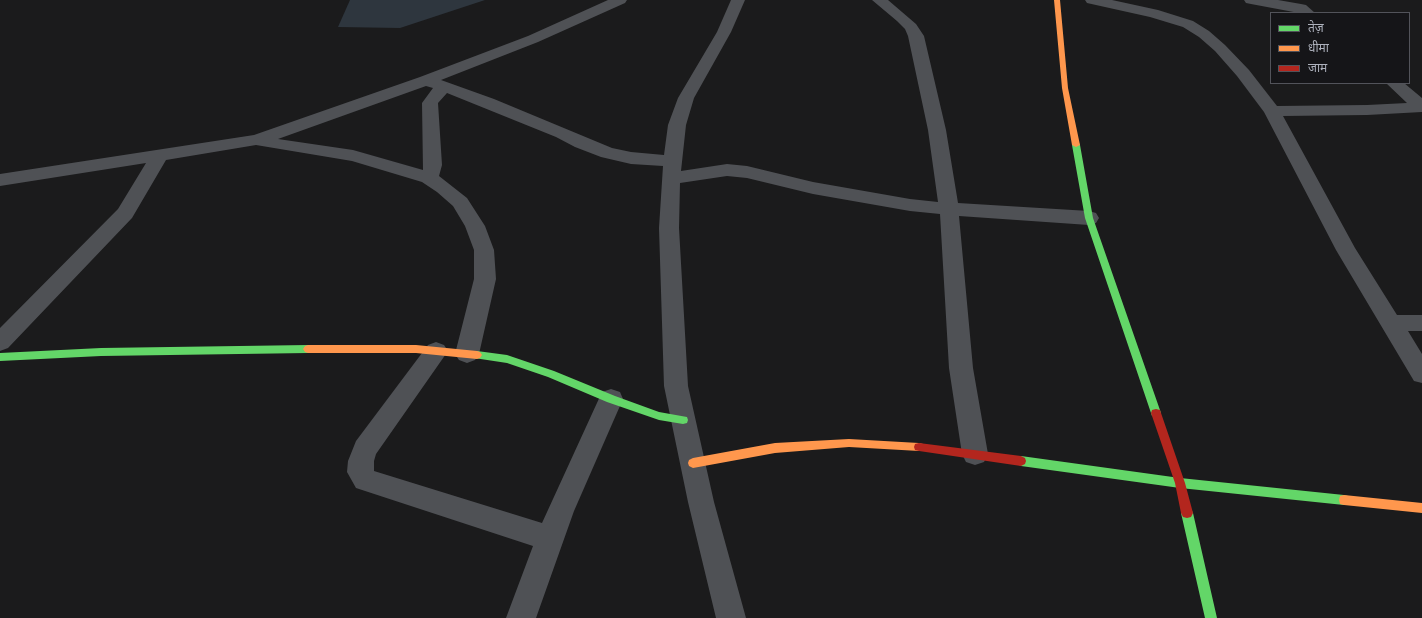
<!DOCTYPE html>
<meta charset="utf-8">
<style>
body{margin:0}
#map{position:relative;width:1422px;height:618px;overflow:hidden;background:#1b1b1c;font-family:"Archivo Narrow","Noto Sans Devanagari",sans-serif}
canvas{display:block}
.legend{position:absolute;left:1270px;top:12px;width:140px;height:72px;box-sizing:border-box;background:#151518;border:1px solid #52535a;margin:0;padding:5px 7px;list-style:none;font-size:12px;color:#adb1bc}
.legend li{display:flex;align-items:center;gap:8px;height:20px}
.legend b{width:20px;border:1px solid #52535a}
</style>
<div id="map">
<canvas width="1422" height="618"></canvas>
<ul class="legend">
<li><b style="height:5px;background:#63d668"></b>तेज़</li>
<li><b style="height:5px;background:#ff974d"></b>धीमा</li>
<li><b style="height:5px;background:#b3261e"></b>जाम</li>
</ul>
</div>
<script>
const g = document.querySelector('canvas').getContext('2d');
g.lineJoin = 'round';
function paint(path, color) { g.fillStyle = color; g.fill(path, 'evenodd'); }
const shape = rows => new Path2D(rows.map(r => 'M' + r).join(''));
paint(shape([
 [350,0,485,0,400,28,338,27]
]), '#2e363e');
paint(shape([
 [608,0,627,0,625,3,538,42,441,80,494,99,612,148,631,152,664,155,668,125,678,98,717,32,731,0,745,0,731,32,694,98,686,125,681,171,727,164,747,166,813,182,910,199,938,202,928,130,908,36,905,29,897,21,872,0,888,0,916,24,924,36,946,130,958,203,1089,211,1096,213,1099,218,1096,223,1089,225,959,216,973,368,988,454,984,462,975,465,966,462,962,454,949,368,940,214,910,211,813,194,747,178,727,176,680,183,679,228,688,386,714,502,746,618,716,618,688,502,664,386,659,228,663,166,631,164,601,157,575,147,556,137,447,93,438,103,442,165,439,176,467,198,485,226,494,250,496,279,479,354,475,360,467,363,459,360,455,354,474,279,474,250,465,226,453,206,437,192,422,182,352,161,256,145,166,160,132,218,8,348,0,351,0,328,118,209,146,163,0,186,0,174,254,135,420,77,528,36,608,0],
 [426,86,433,88,422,103,423,170,353,150,278,139,426,86],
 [1085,0,1112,0,1158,10,1193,21,1209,31,1225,45,1249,70,1277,106,1367,105,1407,103,1386,83,1404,83,1422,98,1422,112,1367,115,1283,116,1355,248,1397,315,1422,315,1422,331,1408,331,1422,354,1422,383,1414,381,1336,250,1264,112,1237,76,1215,51,1199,37,1183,27,1150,17,1087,3,1085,0],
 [1244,0,1278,0,1301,4,1306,5,1315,13,1299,13,1251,4,1246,3,1244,0],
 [436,342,444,345,448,351,376,454,374,461,374,471,542,523,602,392,611,389,620,392,623,399,574,511,536,618,506,618,533,546,356,488,347,472,348,461,356,441,428,345,436,342]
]), '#4f5155');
paint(shape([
 [1073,143,1079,143,1080,145,1093,218,1161,413,1160,416,1156,417,1152,416,1151,413,1085,218,1072,145,1073,143],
 [308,345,311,346,313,349,311,352,308,353,101,356,0,361,0,353,101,348,308,345],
 [477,351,507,355,554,371,615,396,659,412,687,417,688,420,687,423,683,424,659,420,607,402,548,377,507,363,474,358,472,355,474,352,477,351],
 [1021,456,1180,478,1344,495,1348,496,1349,500,1348,504,1344,505,1180,488,1021,466,1017,464,1016,461,1017,458,1021,456],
 [1187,508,1191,509,1193,513,1217,618,1205,618,1181,513,1183,509,1187,508]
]), '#63d668');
paint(shape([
 [1054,0,1060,0,1068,88,1080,145,1076,147,1072,145,1062,88,1054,0],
 [308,345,416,345,477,351,480,352,482,355,480,358,477,359,416,353,308,353,305,352,303,349,305,346,308,345],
 [849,439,919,443,923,444,924,447,923,450,919,451,849,447,775,453,693,468,689,466,688,463,689,460,693,458,775,443,849,439],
 [1344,495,1422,503,1422,513,1344,505,1340,504,1339,500,1340,496,1344,495]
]), '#ff974d');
paint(shape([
 [1156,409,1160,410,1161,413,1185,483,1193,513,1191,517,1187,518,1183,517,1181,513,1175,483,1151,413,1152,410,1156,409],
 [919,443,1021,456,1025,458,1026,461,1025,464,1021,466,919,451,915,450,914,447,915,444,919,443]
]), '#b3261e');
</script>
